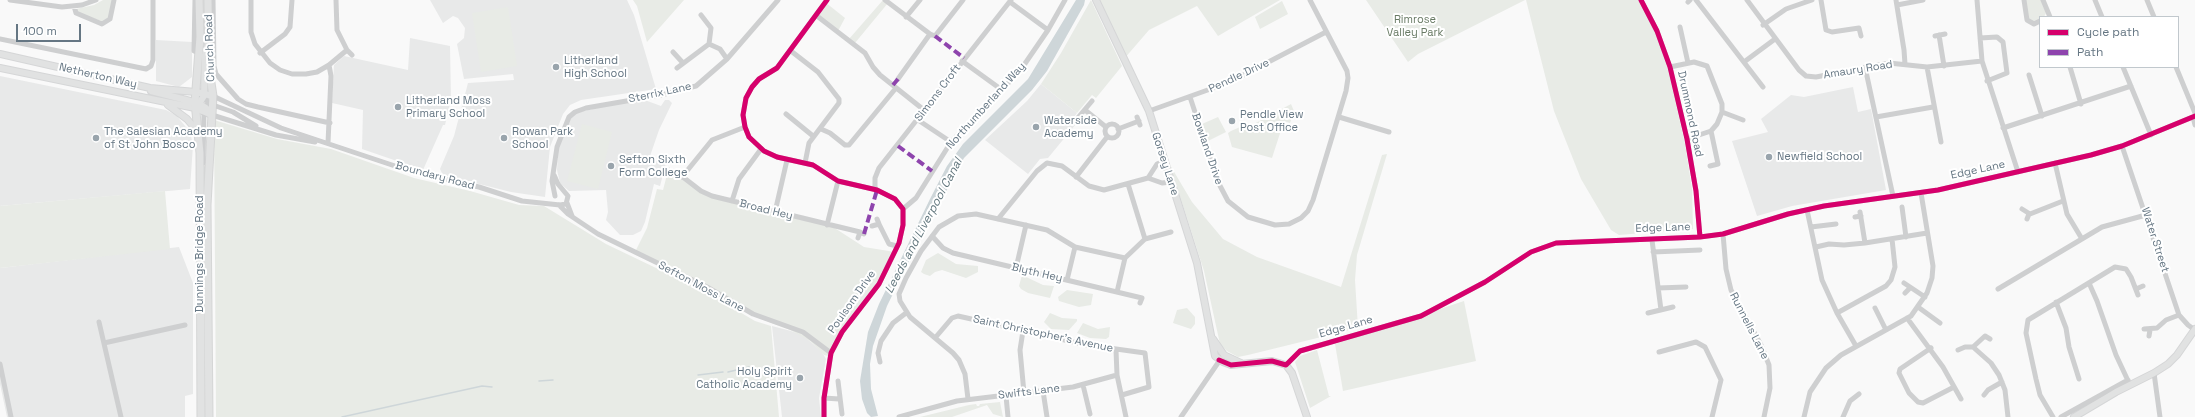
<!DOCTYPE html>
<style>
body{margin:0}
#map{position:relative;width:2195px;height:417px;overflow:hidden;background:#f9f9f9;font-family:"Space Grotesk",sans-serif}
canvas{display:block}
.legend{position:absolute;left:2039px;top:16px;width:140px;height:52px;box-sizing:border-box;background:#fff;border:1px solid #c1c8cd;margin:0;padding:5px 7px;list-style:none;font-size:12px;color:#657683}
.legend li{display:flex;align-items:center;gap:8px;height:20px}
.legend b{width:20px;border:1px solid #c1c8cd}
.scale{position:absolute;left:16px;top:24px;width:65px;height:18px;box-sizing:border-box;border:2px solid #657683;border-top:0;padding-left:5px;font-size:12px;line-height:14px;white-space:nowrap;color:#657683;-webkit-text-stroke:3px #fff;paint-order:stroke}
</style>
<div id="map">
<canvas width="2195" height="417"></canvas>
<ul class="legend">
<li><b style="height:5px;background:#d6006c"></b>Cycle path</li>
<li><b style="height:5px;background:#8e44ad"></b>Path</li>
</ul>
<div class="scale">100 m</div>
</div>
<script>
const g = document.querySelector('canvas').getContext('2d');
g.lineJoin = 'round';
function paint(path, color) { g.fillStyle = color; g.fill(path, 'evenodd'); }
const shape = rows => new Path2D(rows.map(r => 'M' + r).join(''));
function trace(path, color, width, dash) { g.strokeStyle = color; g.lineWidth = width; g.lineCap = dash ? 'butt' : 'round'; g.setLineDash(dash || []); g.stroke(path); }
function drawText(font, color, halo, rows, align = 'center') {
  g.font = font + ' "Space Grotesk",sans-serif'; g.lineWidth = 4; g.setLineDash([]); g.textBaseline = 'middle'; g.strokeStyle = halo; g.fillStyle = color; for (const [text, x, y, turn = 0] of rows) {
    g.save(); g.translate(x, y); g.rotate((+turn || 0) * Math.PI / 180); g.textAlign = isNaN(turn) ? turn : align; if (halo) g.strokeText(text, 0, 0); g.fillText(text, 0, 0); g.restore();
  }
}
paint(shape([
 [430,0,627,0,634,15,656,89,581,100,570,105,563,114,550,147,545,197,511,192,443,175,440,169,454,136,468,83,514,80,513,74,464,79,457,44,464,38,465,28,458,18,453,16,443,23],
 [410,38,450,46,451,100,445,125,443,125,423,170,362,149,363,110,332,103,334,65,344,56,408,70],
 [156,40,192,42,192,77,179,87,156,81],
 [0,76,166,110,176,115,190,132,193,145,190,189,0,206],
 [1041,84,1077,113,1071,121,1076,124,1048,158,1040,159,1028,174,985,140,1027,101],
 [1853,87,1858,112,1871,109,1886,190,1792,206,1757,216,1732,141,1768,132,1761,119,1791,95,1804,97],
 [642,99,661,106,665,100,669,100,672,103,659,130,649,159,666,163,660,186,654,184,645,222,641,231,633,235,620,235,606,220,608,212,606,190,569,191,560,183,557,170,558,152,561,139,573,113],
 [179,247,193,283,193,394,185,396,185,417,7,417,0,384,0,268],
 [772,326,791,331,804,336,822,352,826,359,819,398,821,417,782,417]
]), '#e8e9e9');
paint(shape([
 [103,0,112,0,109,16,106,21,101,21,78,13,76,9,94,5],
 [633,0,684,0,647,42,637,6],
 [883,0,888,3,855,43,849,39],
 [1091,0,1122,66,1096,98,1092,95,1077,113,1041,84,1061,53],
 [1098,0,1280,0,1218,36,1197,6,1149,30,1124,59],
 [1366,0,1525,0,1418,54,1408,62],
 [1526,0,1643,0,1654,26,1669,73,1685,144,1692,189,1693,229,1619,235,1611,230,1581,179,1554,111],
 [2025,0,2041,0,2046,13,2044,17,2040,17,2040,19,2036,22,2029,20],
 [1282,1,1288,14,1260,29,1255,17],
 [825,2,845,18,838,31,817,16],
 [508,7,517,66,481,72,472,13],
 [1291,104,1294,111,1290,123,1284,121,1272,158,1232,147,1228,133,1231,131,1249,123,1252,125],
 [1218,117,1226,132,1208,141,1202,124],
 [214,120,277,139,331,149,414,178,470,191,519,205,544,206,606,244,704,291,755,321,771,326,779,417,216,417],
 [582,124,612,132,598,189,567,181],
 [1387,154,1357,255,1355,280,1358,328,1248,355,1238,357,1227,351,1220,344,1204,271,1170,165,1192,202,1223,239,1257,257,1341,287,1382,155],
 [669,167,701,191,830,225,864,247,895,252,879,284,828,356,824,355,810,341,790,330,756,317,705,288,634,254,647,228,657,189,663,190],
 [165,191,170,249,0,268,0,206],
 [938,253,956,264,978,266,978,272,966,278,942,270,935,272,930,276,924,274,921,272,926,260],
 [1022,275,1043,285,1054,286,1050,298,1028,293,1021,289,1019,286],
 [1067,290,1093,294,1091,305,1079,307,1059,301,1058,297],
 [1464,301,1476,361,1343,391,1335,344],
 [1187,308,1195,317,1195,324,1191,329,1173,323,1177,310],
 [1050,313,1062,318,1077,319,1077,321,1069,330,1051,329,1044,322],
 [1083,323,1098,329,1110,327,1109,337,1106,339,1090,338,1077,333],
 [1317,350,1329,396,1331,396,1310,408,1295,362,1300,356],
 [1000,402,1003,417,993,414,987,405,952,417,920,417,969,405,976,404,977,406,979,406,980,404]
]), '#e8ebe6');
paint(shape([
 [1076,0,1085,0,1084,5,1047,71,1032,90,964,158,914,251,887,306,873,346,870,364,871,389,878,416,871,417,867,413,862,399,860,381,868,332,879,304,930,199,947,166,963,144,1028,79]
]), '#ced6d9');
trace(shape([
 [728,372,749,367],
 [698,375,723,372],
 [539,381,553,380],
 [342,417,482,386,492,387]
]), '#ced6d9', 1.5);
const major = shape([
 [1096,0,1149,111,1197,263,1215,356,1223,362,1231,365,1272,361,1286,365,1292,373,1307,417],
 [0,54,150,88,196,92,213,96],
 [0,68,195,108,212,115],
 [151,91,198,103,206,108,211,115],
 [168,105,187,119,199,133],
 [198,105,204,96,205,55,207,47],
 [1213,339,1224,355,1241,363],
 [2074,417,2116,392,2154,373,2168,364,2177,355,2195,329]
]);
const highway = shape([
 [199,0,200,37,195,102,200,153,201,417],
 [208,0,209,70,213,96,207,205,209,417]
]);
trace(major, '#d5d6d7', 8);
trace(highway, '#d5d6d6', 9);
trace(shape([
 [10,0,62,7,82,5,96,0],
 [195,0,194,51,199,53],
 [213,0,214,66,216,74,238,99,246,104,258,107,330,123],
 [251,0,251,32,255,44,270,63,280,70,292,74,306,74,317,72,329,65,347,50],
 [336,0,337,30,347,50,352,55],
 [885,0,930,34,935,36,963,0],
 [1641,0,1657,31,1670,67,1687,139,1696,191,1700,237],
 [1696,0,1763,87],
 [1747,0,1799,70,1806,76,1816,77,1889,63,1927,67,1982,61],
 [1821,0,1826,30,1832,32,1859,28,1861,36],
 [1896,0,1904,50,1905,64],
 [1977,0,1982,61,2018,172],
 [2024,0,2027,20,2034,24,2040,21],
 [2043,0,2050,17],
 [2095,0,2102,17],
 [2147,0,2154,17],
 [1010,2,1048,30],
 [1688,2,1690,0],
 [1897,5,1923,0],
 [74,6,76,13,102,24,110,19,114,0],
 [701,15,711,28,709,44],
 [817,16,865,53,873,67,880,75,924,110],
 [906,17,920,0],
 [1763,25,1786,9,1812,0],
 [1680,27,1688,63],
 [1939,35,1944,66],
 [1935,36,1945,34],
 [1980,38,1997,37,2003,42,2007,73,1987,81],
 [0,39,146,69,151,66,153,60,153,0],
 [791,51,818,72,839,99,839,103,809,143,805,163],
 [673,52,683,63],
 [260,53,285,34,290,27,292,0],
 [962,61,1002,90],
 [1744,62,1775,39],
 [1670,67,1694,62,1707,66,1722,104,1722,112,1717,124,1711,131,1687,139],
 [1865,67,1893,196],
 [1927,67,1941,142],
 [2070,67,2081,104],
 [2123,67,2151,135],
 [2176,67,2195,113],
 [677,68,709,44,720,49,727,59],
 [2029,75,2042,116],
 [898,79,930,34],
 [201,95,210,104,233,112,256,126],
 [213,96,281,128,413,172,479,187,522,201,560,205,566,204,568,196,558,184,554,175],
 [1190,97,1218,182,1228,201,1248,217,1275,225,1289,224,1301,218,1308,211,1313,200,1346,91,1348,78,1347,71,1310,0],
 [1085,110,1106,127],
 [1149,111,1230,82,1326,32],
 [1722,112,1743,120],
 [786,114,813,136],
 [212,115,276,135,315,142],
 [1137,117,1140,125],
 [1339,117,1389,132],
 [1876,117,1933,107],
 [2193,117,2195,125],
 [918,120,951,142],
 [1076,120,1092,101],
 '1105 131a7 7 0 1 1 14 0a7 7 0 1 1-14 0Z',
 [2003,128,2131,86],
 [821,129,830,133,845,145,849,145,896,88],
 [1118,129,1139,121],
 [328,143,331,76,329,65],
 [2122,146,2179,315,2188,325,2195,330],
 [203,163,204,112,207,105,214,100],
 [2055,163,2067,214,2082,239],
 [1710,166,1718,164,1711,131],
 [679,174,701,191,712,196,860,232],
 [682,177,712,140,745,127],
 [1076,177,1107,137],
 [1148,178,1162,183,1171,182],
 [1128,184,1145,239],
 [875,190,875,178,879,168,1011,0],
 [555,196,552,181,557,147,569,117,575,112,586,108,661,95,696,86,727,59,778,0],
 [732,201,739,179,761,149],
 [567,203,572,216],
 [559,205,568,214,598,234,707,287,753,314,803,332,831,353],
 [1902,207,1906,237],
 [903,209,916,198,951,142,1002,90,1024,65,1048,30,1065,0],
 [2022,209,2030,214,2063,201],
 [1807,210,1822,280,1837,313,1886,286,1891,280,1895,267,1892,239],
 [775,212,787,160],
 [1860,212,1865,243],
 [1855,217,1861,216],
 [998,219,1037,171,1047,163,1062,166,1089,186,1104,190,1148,178,1157,164,1164,161],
 [2027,219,2029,214],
 [879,224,889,244,897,246],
 [827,225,838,181],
 [872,226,879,224,877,219],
 [1811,227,1836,224],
 [1723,234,1726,269,1731,290,1761,345,1769,365,1770,388,1764,417],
 [932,236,943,248,953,253,1142,298,1140,303],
 [858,238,860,232,864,234],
 [1652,240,1661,310],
 [1816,247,1829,244,1844,245,1865,243,1927,233],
 [1653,252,1700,250],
 [1125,258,1145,239,1171,232],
 [1016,268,1026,225],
 [1067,280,1075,247],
 [1904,283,1925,297],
 [2089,283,2097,301,2116,355,2130,385],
 [1658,288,1686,287],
 [1998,289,2102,227,2146,215],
 [2136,289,2143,286],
 [1117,292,1125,258],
 [1905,293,1910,288],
 [2056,302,2066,328,2069,347,2079,379],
 [1918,307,1940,323],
 [1875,308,1886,330],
 [1648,313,1673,307],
 [1837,313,1856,346],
 [1907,318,1943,367,1961,399],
 [99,322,121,417],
 [2144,329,2157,328,2166,320,2179,315],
 [1023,331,1020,350,1024,393],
 [2149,336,2150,330],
 [935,338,952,318,958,316,1087,345,1145,353,1149,387,1122,395],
 [1990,339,1985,336,1973,347,1991,363,1999,375,2005,390,2008,417],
 [104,343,185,325],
 [1931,348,1900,369,1899,373,1909,393,1918,402,1923,403,1954,387],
 [1116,350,1117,375],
 [1958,350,1965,347,1973,347],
 [1659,352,1696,342,1705,347,1721,380,1712,417],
 [880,362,878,353,881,341,893,323,906,313],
 [0,364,11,417],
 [1286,365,1300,351,1421,316,1485,282,1531,252,1556,243,1700,237,1723,234,1788,214,1824,206,1938,190,2091,155,2122,146,2195,116],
 [2154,373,2160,417],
 [838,381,842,414],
 [1083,385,1090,414],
 [1043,391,1047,417],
 [1984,395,1988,390,2002,382],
 [1006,396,1008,417],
 [824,398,839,399],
 [968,399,965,374,959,360,953,353,910,317,900,301,899,294,906,278,921,251,939,227,958,216,976,214,1047,230,1075,247,1125,258],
 [824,417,824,398,831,353,842,332,879,284,899,243,903,225,903,209,895,199,877,190,838,181,813,165,777,157,764,151,749,137,745,127,743,115,746,98,752,87,759,79,777,68,827,0],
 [899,417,957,401,1073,387,1117,375,1126,417],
 [1181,417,1222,357],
 [1804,417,1810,392,1826,368,1841,355,1911,316,1927,293,1932,278,1933,266,1921,193],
 [1843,417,1850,401,1859,394],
 [2053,417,2040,395,2036,379,2026,333,2028,320,2115,267,2126,269,2131,277,2138,295],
 [2061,417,2128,380]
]), '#cecfd0', 5);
trace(major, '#e1e2e2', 6);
trace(highway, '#e1e2e2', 7);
trace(shape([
 [935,36,964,58],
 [893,85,898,79],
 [898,146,932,171],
 [864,234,877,190]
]), '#8e44ad', 4, [8, 4]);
trace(shape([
 [1641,0,1657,31,1670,67,1687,139,1696,191,1700,237],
 [1219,360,1231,365,1272,361,1286,365,1300,351,1421,316,1485,282,1531,252,1556,243,1700,237,1723,234,1788,214,1824,206,1938,190,2091,155,2122,146,2195,116],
 [824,417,824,398,831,353,842,332,879,284,899,243,903,225,903,209,895,199,877,190,838,181,813,165,777,157,764,151,749,137,745,127,743,115,746,98,752,87,759,79,777,68,827,0]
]), '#d6006c', 5);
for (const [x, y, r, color] of [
 [556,67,4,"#99a4ac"],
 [398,107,4,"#99a4ac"],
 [1232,121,4,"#99a4ac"],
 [1036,127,4,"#99a4ac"],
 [96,138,4,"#99a4ac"],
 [504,138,4,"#99a4ac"],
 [1769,157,4,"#99a4ac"],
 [611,166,4,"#99a4ac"],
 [800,378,4,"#99a4ac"]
]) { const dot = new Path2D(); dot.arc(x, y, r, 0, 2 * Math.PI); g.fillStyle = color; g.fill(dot); trace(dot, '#fff', 1.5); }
drawText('11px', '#687a64', '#fff', [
 ["Rimrose",1415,20],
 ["Valley Park",1415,33]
]);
drawText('11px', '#657683', '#fff', [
 ["Church Road",210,48,-92],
 ["Amaury Road",1858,70,-9],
 ["Netherton Way",98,76,13],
 ["Pendle Drive",1239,76,-25],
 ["Sterrix Lane",660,93,-12],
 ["Simons Croft",938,93,-53],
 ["Northumberland Way",986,106,-48],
 ["Drummond Road",1690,114,78],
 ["Bowland Drive",1207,149,71],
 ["Gorsey Lane",1165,164,72],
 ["Edge Lane",1978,170,-12],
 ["Boundary Road",435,176,15],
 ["Broad Hey",766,210,14],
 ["Edge Lane",1663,228,-2],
 ["Water Street",2155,240,72],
 ["Dunnings Bridge Road",200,254,-90],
 ["Blyth Hey",1037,273,13],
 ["Sefton Moss Lane",701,287,28],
 ["Poulsom Drive",852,302,-55],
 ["Runnells Lane",1749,326,63],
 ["Edge Lane",1346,327,-16],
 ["Saint Christopher's Avenue",1043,334,12],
 ["Swifts Lane",1029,392,-7]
]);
drawText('11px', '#657683', '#fff', [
 ["Litherland",564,61],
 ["High School",564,74],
 ["Litherland Moss",406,101],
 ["Primary School",406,114],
 ["Pendle View",1240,115],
 ["Post Office",1240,128],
 ["Waterside",1044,121],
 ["Academy",1044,134],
 ["The Salesian Academy",104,132],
 ["of St John Bosco",104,145],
 ["Rowan Park",512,132],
 ["School",512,145],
 ["Newfield School",1777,157],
 ["Sefton Sixth",619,160],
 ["Form College",619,173],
 ["Holy Spirit",792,372,"right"],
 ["Catholic Academy",792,385,"right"]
], 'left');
drawText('italic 12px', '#60757c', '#fff', [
 ["Leeds and Liverpool Canal",924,226,-62]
]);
</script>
